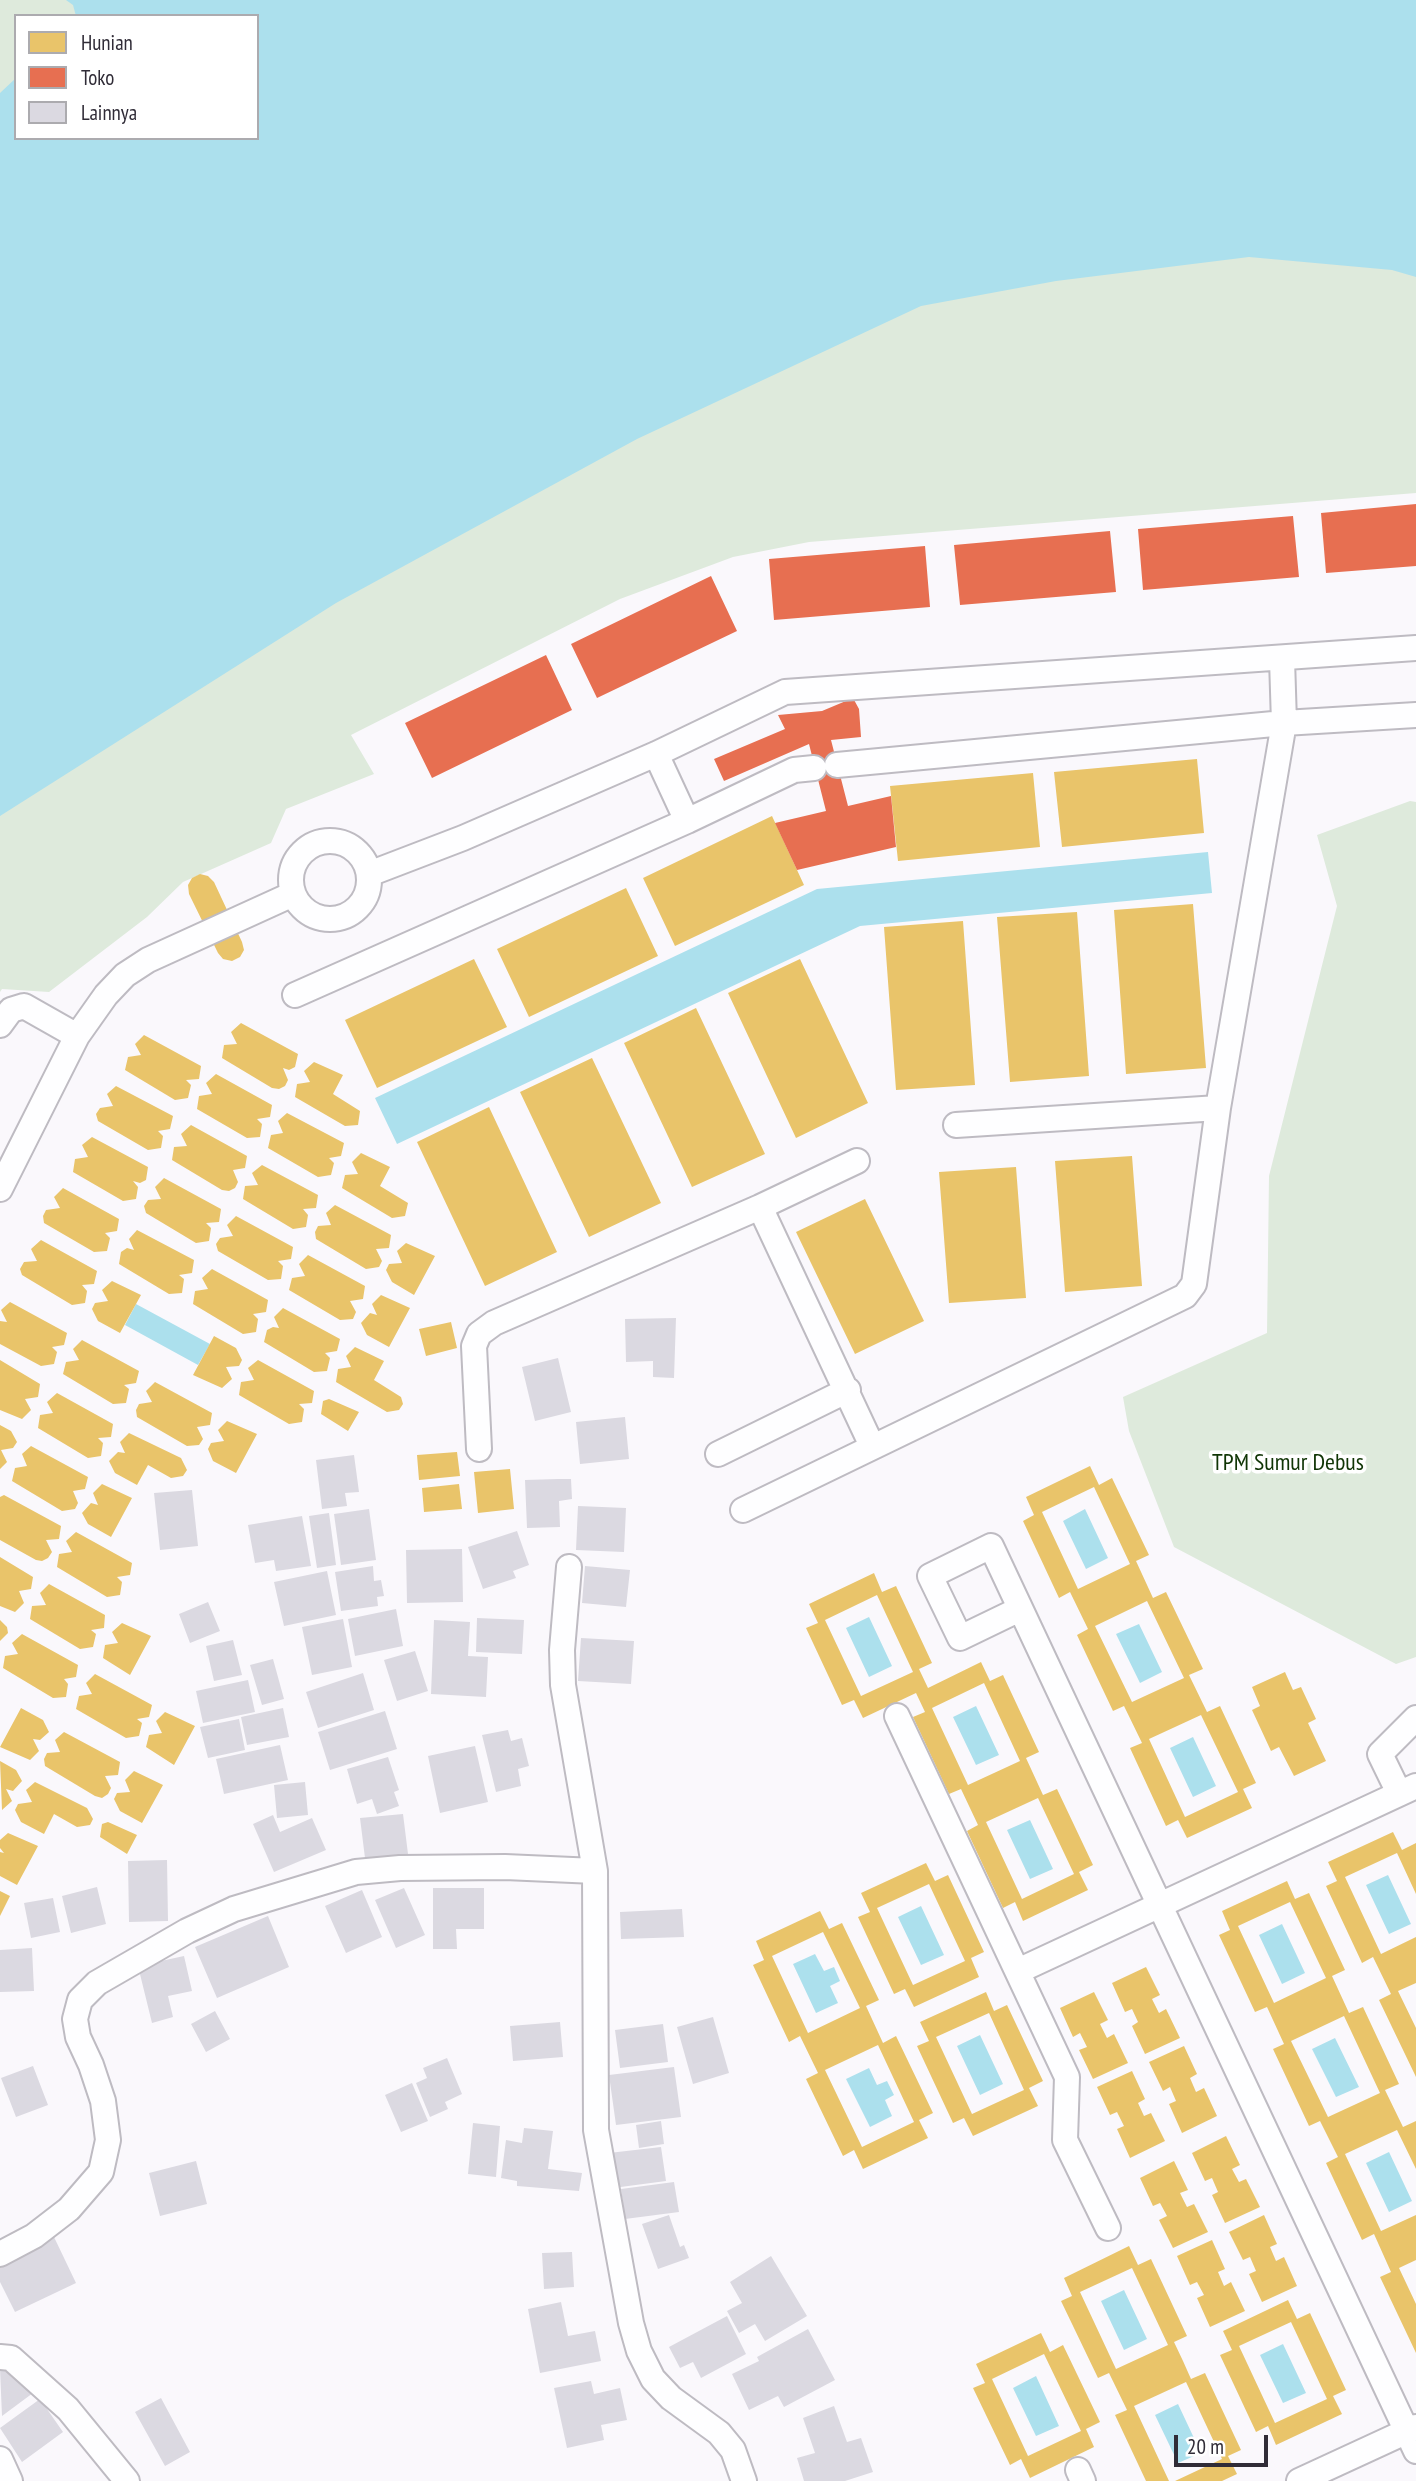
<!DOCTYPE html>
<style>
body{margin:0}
#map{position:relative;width:1416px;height:2481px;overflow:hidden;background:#faf8fc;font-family:"PT Sans Narrow",sans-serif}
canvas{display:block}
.legend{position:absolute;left:14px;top:14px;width:245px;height:126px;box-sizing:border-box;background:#fff;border:2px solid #acabaf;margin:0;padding:9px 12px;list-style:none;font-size:21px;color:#302c37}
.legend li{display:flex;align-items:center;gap:14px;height:35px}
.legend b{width:35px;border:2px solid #acabaf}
.scale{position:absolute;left:1174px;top:2435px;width:94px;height:32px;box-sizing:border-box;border:4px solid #302c37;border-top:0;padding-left:9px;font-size:21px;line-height:24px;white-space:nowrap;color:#302c37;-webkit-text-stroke:5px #fff;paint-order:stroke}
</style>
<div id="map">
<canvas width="1416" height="2481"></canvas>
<ul class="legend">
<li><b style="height:19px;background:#e9c46a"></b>Hunian</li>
<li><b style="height:19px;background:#e76f51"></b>Toko</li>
<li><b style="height:19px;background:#dbd9e1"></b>Lainnya</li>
</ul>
<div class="scale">20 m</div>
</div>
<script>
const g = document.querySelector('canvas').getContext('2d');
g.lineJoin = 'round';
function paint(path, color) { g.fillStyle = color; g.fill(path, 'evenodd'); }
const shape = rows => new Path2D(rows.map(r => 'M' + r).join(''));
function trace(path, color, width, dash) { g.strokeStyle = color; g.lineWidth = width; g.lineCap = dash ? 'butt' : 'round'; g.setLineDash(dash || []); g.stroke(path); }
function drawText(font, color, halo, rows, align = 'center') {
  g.font = font + ' "PT Sans Narrow",sans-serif'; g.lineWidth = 7; g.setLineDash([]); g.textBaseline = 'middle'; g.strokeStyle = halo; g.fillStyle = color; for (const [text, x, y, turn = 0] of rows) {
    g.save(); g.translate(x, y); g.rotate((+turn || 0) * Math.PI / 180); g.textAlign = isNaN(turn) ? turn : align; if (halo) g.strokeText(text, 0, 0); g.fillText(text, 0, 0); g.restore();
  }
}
paint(shape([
 [0,0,1416,0,1416,493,809,542,733,557,620,599,351,735,374,774,286,809,271,843,183,882,147,917,49,992,2,989,0,992],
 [16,16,257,16,257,138,16,138],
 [1410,801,1416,802,1416,1657,1396,1664,1174,1547,1129,1431,1123,1397,1267,1333,1269,1176,1337,906,1317,835]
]), '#deeadc');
paint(shape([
 [66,0,1416,0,1416,277,1392,270,1249,257,1056,281,921,306,637,439,336,603,0,816,0,93,16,78,16,138,257,138,257,16,76,16,73,5],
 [1208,852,1212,893,860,926,397,1144,375,1098,817,889],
 [136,1304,210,1344,198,1365,125,1325],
 [1085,1509,1108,1558,1086,1569,1063,1521],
 [869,1617,892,1666,869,1677,846,1628],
 [1139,1624,1162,1672,1140,1683,1116,1634],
 [976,1706,999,1755,976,1765,953,1717],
 [1193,1737,1216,1786,1193,1797,1170,1748],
 [1030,1820,1053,1869,1030,1879,1007,1830],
 [1388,1875,1411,1924,1389,1934,1366,1885],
 [921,1906,944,1955,921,1965,898,1917],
 [1282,1924,1305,1973,1282,1984,1259,1935],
 [815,1954,824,1971,834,1967,840,1981,830,1986,838,2003,816,2013,793,1964],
 [980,2035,1003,2084,980,2095,957,2046],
 [1335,2038,1359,2087,1336,2097,1312,2049],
 [869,2068,877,2085,887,2081,894,2095,885,2100,892,2116,870,2127,846,2079],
 [1389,2152,1412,2201,1389,2212,1366,2163],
 [1124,2290,1147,2339,1124,2350,1101,2301],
 [1283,2344,1306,2393,1283,2403,1260,2355],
 [1036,2376,1059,2426,1036,2436,1013,2388],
 [1178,2404,1201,2453,1178,2463,1155,2415]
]), '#ace0ed');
paint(shape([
 [1197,759,1204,833,1062,847,1054,772],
 [1033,773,1040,847,898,861,890,786],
 [772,816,804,885,675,946,643,878],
 [200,874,208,876,214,882,242,942,244,950,240,957,232,961,223,959,218,953,189,894,188,885,192,878],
 [626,888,658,956,529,1017,497,949],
 [1193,904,1206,1068,1126,1074,1114,910],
 [1077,912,1089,1076,1010,1082,997,917],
 [963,921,975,1085,896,1090,884,927],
 [474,959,507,1027,377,1088,345,1020],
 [800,959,868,1103,796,1138,728,993],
 [696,1008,765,1154,692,1187,624,1043],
 [241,1023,298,1054,295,1067,289,1070,283,1068,288,1080,285,1086,279,1089,272,1088,222,1058,224,1045,237,1044,231,1032],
 [144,1035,201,1066,199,1079,186,1080,191,1085,188,1098,175,1100,125,1070,128,1057,141,1055,135,1044],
 [592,1058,661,1203,589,1237,520,1092],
 [314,1062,343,1075,333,1094,360,1111,358,1125,345,1126,295,1097,297,1084,310,1082,304,1071],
 [216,1074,272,1105,270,1117,257,1119,262,1124,260,1137,247,1138,197,1109,199,1096,212,1094,206,1083],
 [116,1086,173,1116,170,1129,158,1131,163,1136,161,1148,148,1150,98,1121,96,1114,100,1108,113,1106,107,1094],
 [489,1107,557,1252,485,1286,417,1142],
 [287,1113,344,1143,341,1156,329,1158,334,1163,331,1175,318,1177,268,1148,271,1135,283,1133,278,1121],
 [191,1125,247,1156,245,1168,233,1170,238,1182,235,1188,229,1191,222,1190,172,1160,174,1147,187,1146,181,1134],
 [92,1137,148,1167,146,1180,140,1183,133,1181,138,1187,136,1199,123,1201,73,1172,75,1159,88,1157,82,1145],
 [361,1153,390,1167,380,1186,408,1203,405,1216,392,1218,342,1188,345,1175,358,1174,352,1162],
 [1132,1156,1142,1286,1065,1292,1055,1161],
 [262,1165,318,1195,316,1208,303,1209,308,1215,306,1227,293,1229,243,1199,245,1186,258,1185,252,1173],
 [1016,1167,1026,1298,949,1303,939,1172],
 [164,1178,221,1209,219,1222,206,1223,211,1228,209,1241,196,1243,146,1213,144,1206,148,1200,161,1199,155,1187],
 [63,1188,119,1219,117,1231,105,1233,110,1238,107,1251,94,1252,44,1223,43,1216,46,1210,60,1208,54,1197],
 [865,1199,924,1321,855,1354,796,1232],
 [335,1205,391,1235,389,1248,376,1249,382,1261,379,1267,366,1269,316,1239,315,1232,318,1226,331,1225,326,1213],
 [236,1216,293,1247,291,1259,278,1261,283,1266,281,1279,268,1280,218,1251,216,1244,220,1238,233,1236,227,1225],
 [137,1230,194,1260,192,1273,179,1275,184,1279,182,1293,169,1294,119,1264,121,1252,127,1248,134,1250,129,1239],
 [41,1240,97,1271,94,1284,82,1285,87,1291,85,1303,72,1305,22,1275,20,1269,24,1262,37,1261,31,1249],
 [406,1243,435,1256,414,1295,392,1282,386,1270,389,1264,402,1263,397,1251],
 [308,1255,365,1286,363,1299,350,1301,356,1312,353,1319,340,1320,289,1290,292,1278,305,1276,299,1264],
 [212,1269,268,1300,266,1312,253,1314,258,1319,256,1332,243,1334,193,1304,195,1291,208,1289,202,1278],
 [112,1281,141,1295,120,1333,98,1321,92,1309,95,1303,108,1301,102,1290],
 [381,1295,410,1308,389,1347,367,1335,361,1323,370,1313,377,1315,372,1304],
 [10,1302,67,1333,64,1345,52,1347,57,1352,54,1364,41,1366,0,1344,0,1321,7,1322,1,1310],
 [283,1308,340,1339,337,1351,325,1353,330,1358,327,1371,314,1372,264,1342,267,1330,273,1327,279,1328,274,1317],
 [451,1322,457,1348,426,1356,419,1329],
 [214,1336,236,1348,242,1360,239,1366,226,1367,232,1379,222,1388,193,1375],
 [82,1340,139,1371,136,1383,124,1385,129,1389,126,1403,113,1404,63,1374,66,1362,79,1360,73,1349],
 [355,1347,384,1361,374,1380,401,1397,403,1404,399,1410,387,1412,336,1382,338,1369,351,1367,346,1356],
 [0,1360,40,1384,38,1397,25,1399,31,1410,22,1419,0,1410],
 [258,1360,314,1391,312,1403,299,1404,304,1409,302,1422,289,1424,239,1395,241,1382,254,1380,248,1368],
 [155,1382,212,1413,210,1425,197,1427,203,1439,199,1445,187,1446,137,1417,136,1410,139,1404,152,1402,146,1391],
 [57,1393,113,1424,111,1437,98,1438,103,1443,101,1456,88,1458,38,1428,40,1415,53,1413,47,1402],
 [329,1399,359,1412,348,1431,321,1414,323,1401],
 [227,1421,257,1434,236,1473,213,1461,208,1449,211,1443,224,1441,218,1430],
 [0,1425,11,1431,17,1442,13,1448,1,1450,7,1462,0,1469],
 [129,1433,181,1458,187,1470,183,1476,171,1478,148,1465,137,1485,115,1473,109,1461,118,1452,125,1453,120,1442],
 [31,1446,88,1477,85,1489,73,1491,78,1503,75,1509,62,1511,12,1481,15,1468,27,1466,22,1454],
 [457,1452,460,1476,419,1480,417,1455],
 [1090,1466,1099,1485,1112,1478,1149,1555,1136,1561,1153,1598,1166,1592,1203,1669,1189,1675,1207,1712,1220,1706,1256,1783,1243,1789,1252,1808,1187,1838,1178,1820,1166,1826,1130,1748,1142,1743,1124,1706,1113,1711,1077,1635,1088,1629,1070,1592,1059,1598,1023,1521,1034,1515,1026,1497],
 [1094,1487,1130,1564,1078,1589,1042,1512],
 [1147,1601,1184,1678,1132,1702,1095,1626],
 [1201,1715,1238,1792,1185,1817,1149,1739],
 [510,1469,514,1509,478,1513,474,1472],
 [102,1484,132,1498,111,1537,88,1524,82,1513,91,1503,98,1505,93,1493],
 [459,1484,462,1509,424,1512,422,1488],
 [4,1495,61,1526,59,1539,46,1540,52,1552,48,1558,42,1561,36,1560,0,1540,0,1497],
 [76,1532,132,1563,130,1575,117,1577,122,1582,120,1595,107,1597,57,1567,59,1554,72,1552,66,1541],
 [0,1557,33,1577,31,1589,19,1591,24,1603,15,1612,0,1606],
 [874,1573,882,1592,896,1586,932,1663,919,1669,928,1688,981,1662,990,1681,1003,1675,1039,1752,1026,1758,1043,1795,1057,1789,1093,1865,1079,1872,1088,1890,1023,1921,1015,1902,1003,1908,967,1831,978,1825,961,1789,949,1794,913,1717,925,1712,916,1693,863,1718,854,1700,842,1705,806,1628,818,1623,809,1604],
 [877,1595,913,1672,861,1696,825,1620],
 [984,1683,1020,1761,968,1785,932,1708],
 [1038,1798,1074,1874,1022,1899,986,1822],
 [49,1584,105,1615,104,1628,91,1630,96,1634,93,1647,80,1649,30,1619,32,1606,46,1605,40,1593],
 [0,1620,7,1627,8,1633,0,1641],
 [122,1623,151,1636,130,1675,103,1658,105,1645,118,1643,112,1632],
 [22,1634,78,1665,76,1677,64,1679,68,1684,66,1697,53,1698,3,1668,5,1656,18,1654,12,1643],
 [1285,1672,1293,1690,1301,1687,1316,1719,1308,1723,1326,1761,1294,1776,1279,1747,1271,1751,1252,1710,1260,1706,1252,1687],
 [95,1674,152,1705,149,1717,137,1719,142,1723,139,1736,126,1738,76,1709,79,1696,92,1694,86,1683],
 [21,1708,43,1720,49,1732,40,1740,33,1739,39,1751,30,1760,0,1747],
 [165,1712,195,1726,174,1765,146,1747,149,1735,162,1733,156,1721],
 [64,1732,120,1762,118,1775,105,1776,111,1788,108,1794,102,1798,95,1796,45,1766,44,1759,47,1753,60,1752,55,1740],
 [0,1761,16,1770,22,1781,13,1791,6,1789,12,1801,2,1810],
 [134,1771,163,1785,142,1823,120,1811,114,1799,117,1793,130,1792,125,1780],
 [35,1782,87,1808,93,1819,90,1825,77,1827,54,1814,44,1834,21,1822,15,1810,18,1804,32,1802,26,1790],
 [108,1822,137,1835,127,1854,100,1837,102,1824],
 [1393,1832,1402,1850,1416,1843,1416,1894,1397,1853,1345,1877,1381,1954,1416,1937,1416,1983,1398,1991,1416,2028,1416,2077,1379,2000,1391,1994,1373,1957,1362,1963,1326,1886,1337,1881,1328,1862],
 [8,1833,38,1846,17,1885,0,1876,0,1852,4,1853,0,1848,0,1840],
 [926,1863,935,1881,948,1875,984,1952,971,1958,979,1977,914,2007,905,1989,894,1994,858,1917,870,1912,861,1893],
 [929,1884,965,1961,913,1985,877,1908],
 [1287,1881,1295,1899,1309,1893,1345,1970,1332,1976,1349,2013,1363,2007,1399,2084,1385,2090,1403,2127,1416,2121,1416,2169,1397,2130,1345,2154,1381,2231,1416,2215,1416,2260,1399,2268,1416,2304,1416,2353,1380,2277,1391,2272,1374,2234,1362,2240,1326,2163,1338,2157,1320,2121,1309,2126,1273,2049,1284,2044,1267,2007,1255,2012,1219,1935,1230,1930,1222,1911],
 [1290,1902,1326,1978,1274,2003,1238,1926],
 [1344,2016,1380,2093,1328,2117,1291,2041],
 [0,1891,10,1896,0,1916],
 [820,1911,829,1929,842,1923,879,2000,866,2006,883,2043,896,2036,933,2113,919,2120,928,2138,863,2169,854,2150,843,2156,806,2079,818,2073,800,2036,789,2042,753,1965,764,1960,756,1941],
 [823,1932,860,2008,808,2033,772,1956],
 [878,2045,914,2122,862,2147,825,2070],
 [1146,1967,1160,1995,1152,1999,1159,2013,1166,2009,1180,2038,1145,2054,1132,2026,1138,2022,1132,2009,1125,2012,1112,1983],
 [986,1992,994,2011,1007,2005,1043,2081,1029,2088,1038,2106,973,2136,964,2118,953,2123,917,2046,929,2041,920,2022],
 [989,2013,1024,2090,972,2114,936,2037],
 [1094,1992,1108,2020,1100,2024,1107,2038,1114,2034,1128,2063,1093,2079,1079,2050,1087,2047,1080,2033,1073,2037,1060,2008],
 [1184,2046,1197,2074,1190,2078,1196,2092,1204,2088,1217,2116,1182,2133,1169,2104,1176,2101,1170,2087,1163,2091,1149,2062],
 [1132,2071,1145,2099,1138,2103,1144,2116,1151,2113,1165,2141,1130,2158,1117,2129,1124,2126,1117,2112,1110,2115,1097,2087],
 [1226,2136,1240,2165,1232,2169,1239,2182,1246,2179,1260,2207,1225,2223,1212,2195,1218,2192,1212,2178,1205,2181,1192,2153],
 [1174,2161,1188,2190,1180,2193,1187,2207,1194,2204,1208,2232,1173,2248,1159,2220,1167,2216,1160,2203,1153,2206,1140,2178],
 [1264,2215,1277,2244,1270,2247,1276,2261,1284,2257,1297,2286,1262,2302,1249,2274,1256,2271,1250,2257,1243,2260,1229,2232],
 [1212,2240,1225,2269,1218,2272,1224,2286,1231,2282,1245,2311,1210,2327,1197,2298,1204,2295,1197,2282,1190,2285,1177,2256],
 [1129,2246,1138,2265,1151,2259,1187,2336,1174,2342,1183,2361,1191,2379,1205,2373,1241,2450,1228,2456,1237,2474,1222,2481,1175,2481,1222,2459,1186,2382,1134,2406,1169,2481,1146,2481,1115,2415,1127,2410,1109,2373,1098,2378,1061,2301,1072,2296,1064,2278],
 [1132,2268,1168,2345,1116,2369,1080,2292],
 [1288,2300,1297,2319,1310,2313,1346,2390,1333,2396,1342,2414,1276,2445,1268,2426,1256,2432,1220,2355,1232,2350,1223,2331],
 [1291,2322,1327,2399,1275,2423,1239,2346],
 [1041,2333,1050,2352,1063,2345,1100,2422,1086,2429,1094,2447,1030,2478,1021,2459,1010,2465,973,2388,985,2383,976,2364],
 [1044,2354,1081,2431,1028,2456,992,2379]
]), '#e9c46a');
paint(shape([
 [1416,504,1416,566,1326,573,1321,513],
 [1293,516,1299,577,1143,590,1138,529],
 [1110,531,1116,592,960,605,954,545],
 [925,546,930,607,774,620,769,559],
 [711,576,737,631,597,698,571,644],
 [546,655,572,710,432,778,405,723],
 [853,698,859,709,861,737,831,740,848,806,891,796,896,847,797,870,775,823,826,811,809,744,724,781,714,759,785,729,778,715,822,711]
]), '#e76f51');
paint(shape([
 [676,1318,674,1378,653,1377,653,1361,626,1362,625,1319],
 [558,1358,571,1412,535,1421,522,1367],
 [625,1417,629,1459,580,1464,576,1422],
 [354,1455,359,1492,345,1493,347,1506,322,1509,316,1460],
 [558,1479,571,1479,572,1499,559,1501,560,1527,527,1528,525,1480],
 [192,1490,198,1546,160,1550,154,1493],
 [578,1506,626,1508,624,1552,576,1550],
 [369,1509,376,1560,341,1565,334,1514],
 [329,1513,336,1565,317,1568,309,1516],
 [302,1516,311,1566,276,1571,274,1560,255,1563,248,1525],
 [517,1531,529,1565,513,1571,516,1578,483,1589,468,1547],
 [462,1549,463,1602,407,1603,406,1550],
 [373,1566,374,1581,381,1580,384,1596,377,1597,378,1606,341,1611,335,1572],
 [585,1566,630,1570,626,1607,582,1603],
 [327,1571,336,1615,284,1626,274,1582],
 [208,1602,220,1631,190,1643,179,1614],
 [396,1609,403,1646,355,1656,348,1619],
 [477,1618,524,1620,522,1654,476,1652],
 [343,1619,352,1667,312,1675,302,1627],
 [434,1620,470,1622,468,1656,488,1657,486,1697,431,1694],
 [581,1638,634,1641,631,1684,578,1681],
 [233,1640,242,1675,214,1681,206,1646],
 [415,1651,428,1691,397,1701,384,1660],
 [273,1659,284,1699,262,1705,250,1665],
 [363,1673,374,1710,318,1728,306,1692],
 [248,1680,255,1712,203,1723,196,1691],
 [283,1708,289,1737,247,1745,241,1717],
 [385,1711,397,1749,330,1770,318,1732],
 [239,1719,245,1750,208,1758,200,1727],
 [508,1730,511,1741,522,1738,529,1766,518,1769,521,1786,496,1792,482,1735],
 [280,1745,288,1780,224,1794,216,1759],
 [475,1746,488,1802,440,1813,428,1756],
 [388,1757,399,1790,394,1792,399,1806,377,1814,372,1799,357,1804,347,1769],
 [305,1782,308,1815,277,1818,274,1785],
 [403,1814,408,1854,365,1858,360,1818],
 [273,1815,280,1832,312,1818,326,1850,274,1872,253,1824],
 [167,1860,168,1921,129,1922,128,1861],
 [97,1887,106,1924,71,1933,62,1896],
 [404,1888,425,1935,396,1948,375,1900],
 [433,1888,484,1888,484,1929,456,1929,457,1949,433,1949],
 [362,1890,382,1937,346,1953,325,1906],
 [53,1898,60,1932,31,1938,24,1903],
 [682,1909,684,1937,621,1939,620,1912],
 [268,1916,289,1967,217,1998,195,1947],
 [32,1948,34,1991,0,1992,0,1950],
 [184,1956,192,1991,168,1996,173,2017,152,2023,138,1966],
 [215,2011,230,2039,206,2052,191,2024],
 [713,2017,729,2073,693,2084,677,2027],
 [560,2022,563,2057,513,2061,510,2026],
 [663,2024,668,2062,620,2068,615,2030],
 [447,2058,462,2094,445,2102,448,2109,430,2117,416,2083,427,2078,423,2068],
 [33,2066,48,2105,16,2117,1,2078],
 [674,2067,681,2117,616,2125,609,2075],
 [412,2083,428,2121,401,2132,385,2095],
 [661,2121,664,2144,639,2148,636,2125],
 [473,2123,500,2126,496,2177,468,2174],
 [524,2128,553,2131,548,2169,582,2173,579,2191,517,2186,517,2181,501,2178,506,2140,522,2143],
 [661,2147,666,2181,613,2188,609,2153],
 [196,2161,207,2204,160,2216,149,2173],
 [674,2182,679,2212,625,2219,621,2189],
 [669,2215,680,2247,684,2245,689,2258,658,2269,642,2224],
 [54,2237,76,2283,15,2312,0,2282,0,2263],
 [572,2252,574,2287,544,2289,542,2253],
 [771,2256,807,2316,765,2341,755,2324,739,2333,727,2311,742,2303,730,2282],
 [561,2302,568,2336,595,2331,601,2361,540,2373,528,2309],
 [727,2316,746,2354,701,2378,693,2362,680,2368,669,2347],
 [808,2329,835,2380,784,2407,778,2396,749,2410,732,2374,759,2361,757,2357],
 [10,2362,33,2393,2,2416,0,2369],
 [591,2381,594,2394,620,2388,627,2420,601,2425,604,2440,567,2448,554,2388],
 [161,2398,190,2452,165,2466,135,2412],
 [40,2399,63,2432,22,2462,0,2428],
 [834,2406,847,2442,861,2438,873,2472,845,2481,804,2481,797,2458,815,2453,803,2418]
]), '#dbd9e1');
const minor = shape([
 [656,754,687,821],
 [837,765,1284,723,1416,715],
 '291 880a39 39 0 1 1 78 0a39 39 0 1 1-78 0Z',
 [369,874,463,838,656,754,785,692,1416,648],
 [295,995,687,821,794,770,814,768],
 [0,1025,11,1010,24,1006,77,1036,0,1189],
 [77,1036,106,995,125,975,148,960,293,894],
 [956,1125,1218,1108],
 [760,1207,872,1446],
 [479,1449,474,1346,479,1334,494,1323,760,1207,857,1161],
 [718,1454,848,1390],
 [743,1510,1185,1296,1194,1284,1218,1108,1284,723,1282,659],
 [569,1567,562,1650,563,1685,595,1871,596,2130,631,2323,639,2351,653,2379,671,2398,719,2433,733,2450,744,2481],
 [1020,1609,960,1638,930,1576,991,1546,1416,2451],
 [897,1716,1067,2077,1065,2140,1108,2228],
 [1399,1793,1380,1754,1416,1718],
 [1018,1971,1416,1786],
 [0,2254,34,2236,69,2209,101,2172,108,2140,103,2101,91,2065,78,2037,75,2019,80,2000,97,1983,187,1931,234,1909,356,1872,400,1868,505,1867,595,1871],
 [0,2357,11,2358,68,2409,127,2481],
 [0,2459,10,2481],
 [1078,2470,1083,2481],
 [1299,2481,1416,2427]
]);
trace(minor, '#bebbc2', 28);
trace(minor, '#fefeff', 24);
drawText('24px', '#103505', '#fff', [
 ["TPM Sumur Debus",1288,1463]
]);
</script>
